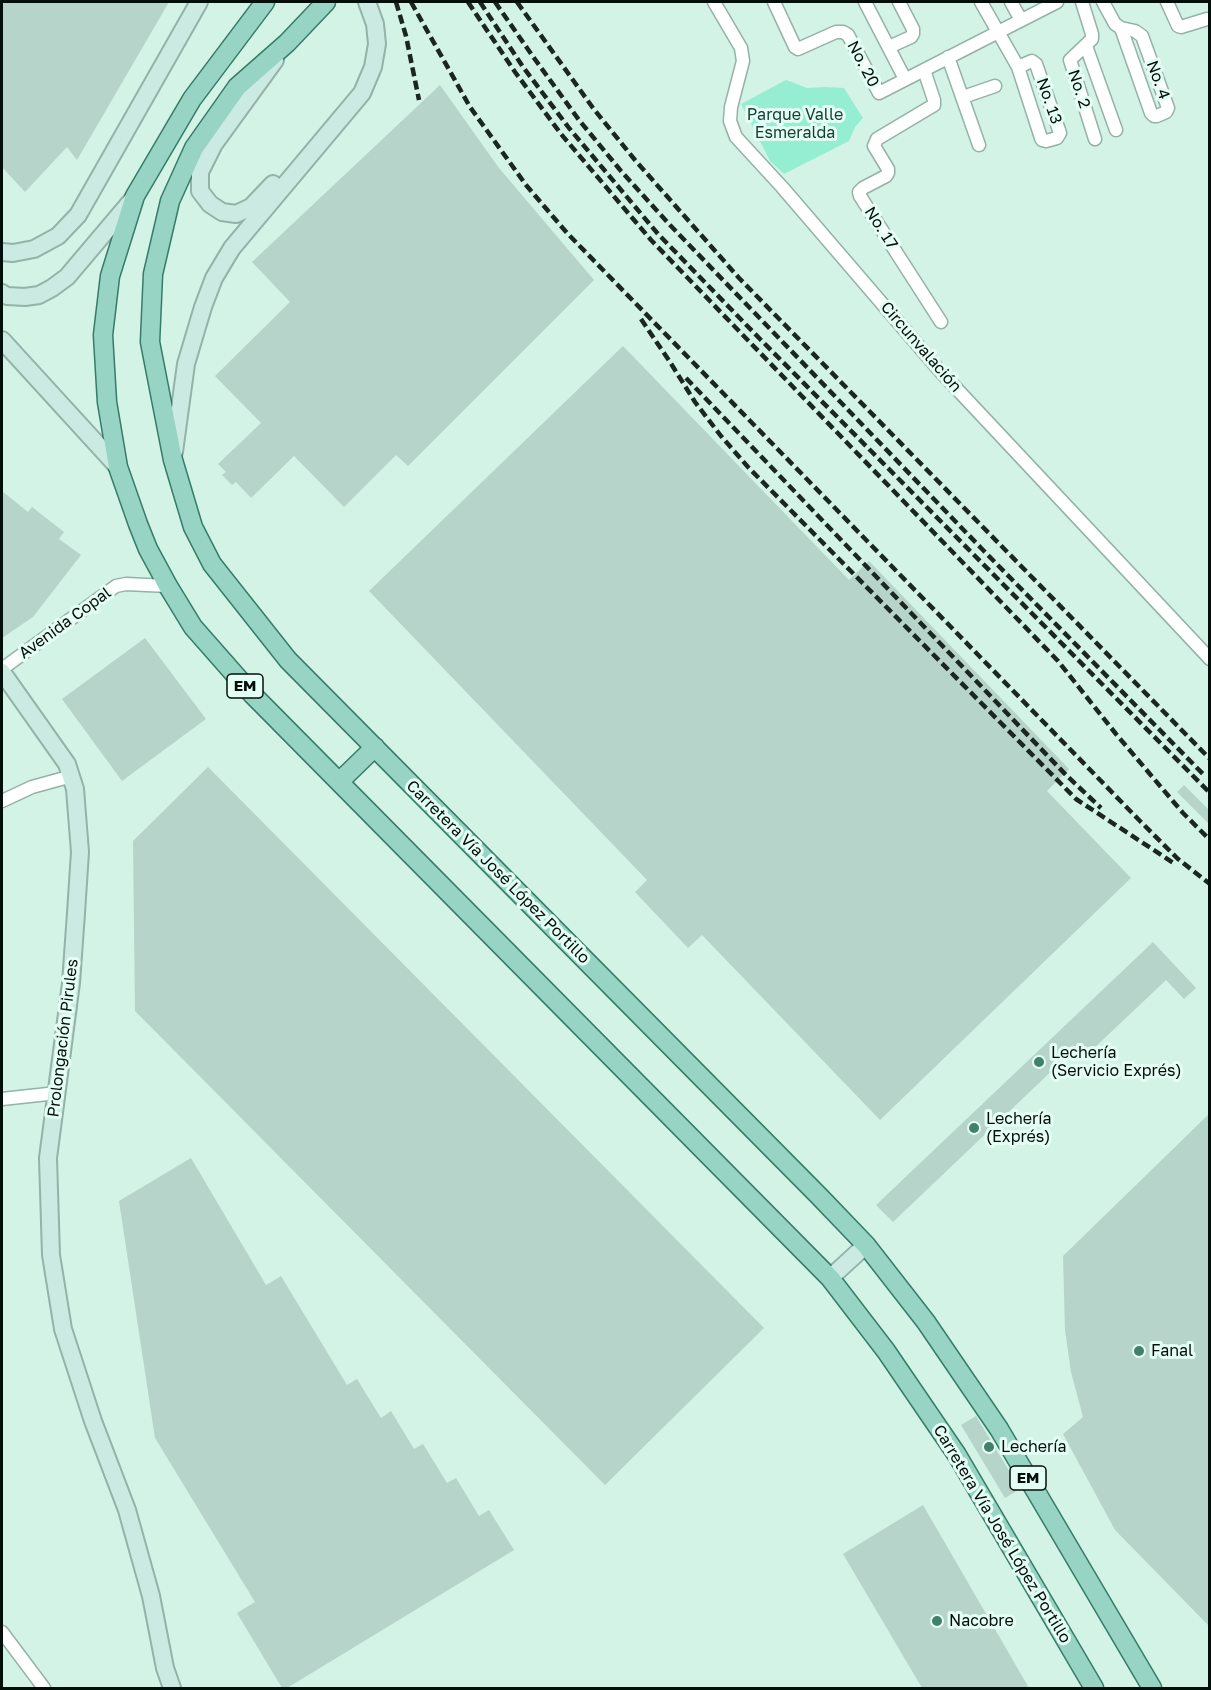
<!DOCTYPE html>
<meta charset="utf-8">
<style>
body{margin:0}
#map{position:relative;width:1211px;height:1690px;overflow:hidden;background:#d3f3e7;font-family:"Golos Text",sans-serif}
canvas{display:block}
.frame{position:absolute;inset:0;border:3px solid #040e0a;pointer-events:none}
</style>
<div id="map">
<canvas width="1211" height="1690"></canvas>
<div class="frame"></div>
</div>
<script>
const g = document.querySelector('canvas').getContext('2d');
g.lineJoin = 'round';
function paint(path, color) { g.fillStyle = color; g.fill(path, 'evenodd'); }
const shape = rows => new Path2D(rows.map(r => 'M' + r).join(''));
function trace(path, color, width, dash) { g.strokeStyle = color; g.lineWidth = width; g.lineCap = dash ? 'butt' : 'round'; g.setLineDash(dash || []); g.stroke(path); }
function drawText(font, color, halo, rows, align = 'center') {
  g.font = font + ' "Golos Text",sans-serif'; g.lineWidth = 6; g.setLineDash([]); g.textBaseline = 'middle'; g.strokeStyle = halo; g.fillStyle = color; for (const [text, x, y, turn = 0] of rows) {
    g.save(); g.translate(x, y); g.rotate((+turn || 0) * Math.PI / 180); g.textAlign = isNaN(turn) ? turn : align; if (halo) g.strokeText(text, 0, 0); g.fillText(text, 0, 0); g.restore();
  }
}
paint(shape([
 [786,80,807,88,825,87,844,88,863,118,855,127,849,141,784,174,770,161,741,104]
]), '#95eed2');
paint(shape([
 [2,2,169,2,77,160,67,147,25,192,2,167],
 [440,85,499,168,594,280,408,466,396,455,344,507,294,456,251,498,236,482,232,485,222,475,226,472,218,464,261,423,215,376,290,302,252,262],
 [623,346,849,580,869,561,1069,769,1047,791,1131,878,880,1120,702,935,688,948,635,892,647,880,369,591],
 [2,491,28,512,32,507,64,532,59,539,81,555,33,617,2,638],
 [145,638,206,719,122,781,62,699],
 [208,767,764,1328,605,1485,135,1011,133,841],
 [1184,785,1210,811,1210,825,1177,792],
 [1153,942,1196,988,1184,999,1166,980,1090,1052,1081,1043,893,1222,876,1205],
 [1210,1113,1210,1627,1115,1530,1063,1434,1083,1417,1071,1372,1065,1330,1063,1256],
 [191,1158,266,1285,281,1276,347,1385,357,1379,381,1418,391,1411,414,1449,423,1444,447,1483,456,1478,479,1516,489,1510,514,1550,287,1688,282,1688,237,1613,255,1602,155,1438,119,1201],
 [976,1416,1020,1489,1005,1498,961,1425],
 [923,1505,1029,1688,922,1688,843,1554]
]), '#b6d4ca');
const street = shape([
 [714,2,741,48,743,61,731,107,730,121,736,137,782,187,940,371,1210,659],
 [774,2,795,47,798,49,836,32,843,32,848,35,879,93,1057,2],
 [865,2,905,79],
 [981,2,1018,67,1041,138,1042,140,1046,141,1057,138,1060,133,1036,64,1032,61,1018,67],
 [1011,2,1021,20],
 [1082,2,1092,34,1092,39,1070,60,1095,139],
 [1103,2,1115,24,1121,28,1135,31,1142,36,1168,108,1166,112,1157,116,1154,116,1151,113,1121,28],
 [1167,2,1178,26,1181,27,1207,19],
 [1086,46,1116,130],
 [889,47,911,37,913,34,913,29,899,2],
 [948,57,979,145],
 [924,70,934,100,934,105,877,139,874,146,888,169,888,173,886,176,863,188,859,192,860,196,941,322],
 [963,97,995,86],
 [2,669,116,586,126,584,168,586],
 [2,801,32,787,72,776],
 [2,1099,57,1093],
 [2,1632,44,1688]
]);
const secondary = shape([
 [273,184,251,207,236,214,222,212,210,204,200,191,200,172,214,144,275,60],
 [2,252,13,253,34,249,58,236,78,215,199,2],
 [2,293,7,296,25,297,39,295,52,288,67,277,133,199],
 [2,340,118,467],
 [174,452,186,364,203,307,214,278,232,248,362,93,373,67,377,44,375,24,367,2],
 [2,672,67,764,75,789,80,852,76,913,71,983,48,1158,51,1255,63,1329,93,1421,127,1510,151,1596,165,1668,172,1688],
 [830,1278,866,1245]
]);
const primary = shape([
 [265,2,192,99,135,196,110,276,103,335,107,402,118,467,138,524,148,549,168,586,193,627,252,694,830,1278,886,1351,957,1455,1094,1688],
 [326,2,287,43,237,87,194,148,170,201,153,274,150,342,173,460,193,527,212,564,288,660,819,1196,866,1245,926,1322,999,1429,1152,1688],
 [339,782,375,747]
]);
trace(street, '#94b2a8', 15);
trace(secondary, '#94b2a8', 20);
trace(primary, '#367c68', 21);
trace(street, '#fff', 12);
trace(secondary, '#cbeae1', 16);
trace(primary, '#97d4c3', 18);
trace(shape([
 [396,2,406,36,419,100],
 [411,2,470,107,526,185,567,233,1139,820,1178,859,1210,884],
 [468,2,515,72,561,134,651,240,1058,661,1116,734,1183,813,1210,840],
 [480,2,523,67,569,128,658,234,760,339,1210,793],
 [495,2,534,58,579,120,621,171,670,225,982,549,1203,774],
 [517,2,593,108,635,160,739,278,1210,759],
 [641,319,670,362,695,402,721,436,748,467,1076,799,1175,864],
 [686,378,1067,776,1101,808]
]), '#1a2621', 4.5, [9, 4.5]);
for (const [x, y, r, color] of [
 [1039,1062,6,"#41806d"],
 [974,1128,6,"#41806d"],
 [1139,1351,6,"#41806d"],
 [989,1447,6,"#41806d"],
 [937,1621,6,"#41806d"]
]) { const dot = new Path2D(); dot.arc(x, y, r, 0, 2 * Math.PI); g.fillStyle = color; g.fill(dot); trace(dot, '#e5fef5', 2); }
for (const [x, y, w] of [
 [245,686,36],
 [1028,1478,36]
]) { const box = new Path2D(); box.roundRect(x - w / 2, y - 12, w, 24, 4.5); g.fillStyle = '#e5fef5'; g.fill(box); trace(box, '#040e0a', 1.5); }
drawText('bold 15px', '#040e0a', null, [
 ["EM",245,686],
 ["EM",1028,1478]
]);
drawText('16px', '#040e0a', '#e5fef5', [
 ["No. 20",863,64,62],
 ["No. 4",1158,80,70],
 ["No. 2",1079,89,72],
 ["No. 13",1049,101,71],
 ["No. 17",881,228,57],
 ["Circunvalación",921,347,49],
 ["Avenida Copal",65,623,-36],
 ["Carretera Vía José López Portillo",498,872,45],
 ["Prolongación Pirules",63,1038,-83],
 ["Carretera Vía José López Portillo",1002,1534,59]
]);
drawText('16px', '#144034', '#e5fef5', [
 ["Parque Valle",795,115],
 ["Esmeralda",795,133]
]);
drawText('16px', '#040e0a', '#e5fef5', [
 ["Lechería",1051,1053],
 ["(Servicio Exprés)",1051,1071],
 ["Lechería",986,1119],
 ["(Exprés)",986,1137],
 ["Fanal",1151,1351],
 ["Lechería",1001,1447],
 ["Nacobre",949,1621]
], 'left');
</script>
